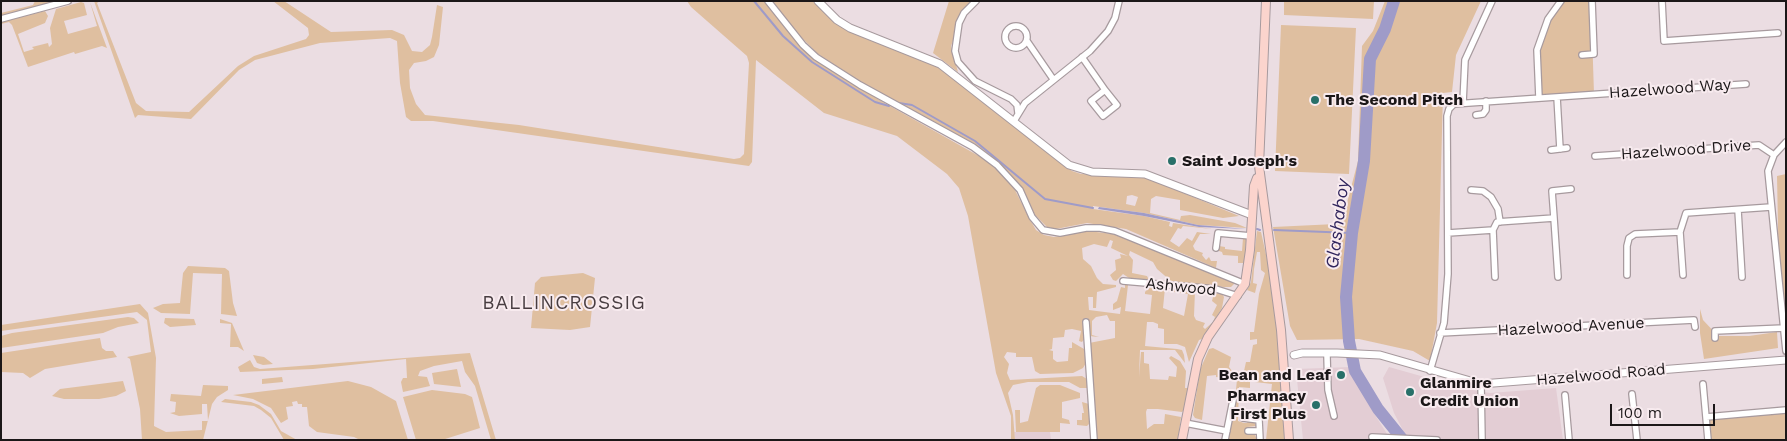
<!DOCTYPE html>
<style>
body{margin:0}
#map{position:relative;width:1787px;height:441px;overflow:hidden;background:#ebdde2;font-family:"Work Sans",sans-serif}
canvas{display:block}
.frame{position:absolute;inset:0;border:2px solid #1b1718;pointer-events:none}
.scale{position:absolute;left:1610px;top:404px;width:105px;height:22px;box-sizing:border-box;border:2px solid #1b1718;border-top:0;padding-left:6px;font-size:15px;line-height:18px;white-space:nowrap;color:#1b1718;-webkit-text-stroke:4px #f8ebef;paint-order:stroke}
</style>
<div id="map">
<canvas width="1787" height="441"></canvas>
<div class="frame"></div>
<div class="scale">100 m</div>
</div>
<script>
const g = document.querySelector('canvas').getContext('2d');
g.lineJoin = 'round';
function paint(path, color) { g.fillStyle = color; g.fill(path, 'evenodd'); }
const shape = rows => new Path2D(rows.map(r => 'M' + r).join(''));
function trace(path, color, width, dash) { g.strokeStyle = color; g.lineWidth = width; g.lineCap = dash ? 'butt' : 'round'; g.setLineDash(dash || []); g.stroke(path); }
function drawText(font, color, halo, rows, align = 'center') {
  g.font = font + ' "Work Sans",sans-serif'; g.lineWidth = 4; g.setLineDash([]); g.textBaseline = 'middle'; g.strokeStyle = halo; g.fillStyle = color; for (const [text, x, y, turn = 0] of rows) {
    g.save(); g.translate(x, y); g.rotate((+turn || 0) * Math.PI / 180); g.textAlign = isNaN(turn) ? turn : align; if (halo) g.strokeText(text, 0, 0); g.fillText(text, 0, 0); g.restore();
  }
}
paint(shape([
 [1351,367,1375,415,1391,440,1303,440,1296,369],
 [1389,367,1467,389,1490,393,1556,388,1563,440,1408,440,1394,413,1383,378],
 [1014,432,1050,432,1051,440,1015,440]
]), '#e3cdd4');
paint(shape([
 [35,1,59,1,1,16,1,13,33,5],
 [94,1,100,1,97,3,136,103,146,111,189,112,238,66,254,56,306,39,309,35,308,28,273,1,284,1,331,32,392,30,404,35,412,51,422,52,430,45,432,37,437,5,443,7,439,45,434,57,426,61,414,63,409,70,410,88,416,104,425,115,519,125,734,159,740,158,744,154,749,63,747,56,691,7,687,1,765,1,789,33,814,58,881,101,986,160,1012,184,1029,218,1036,230,1044,235,1054,237,1088,231,1113,234,1235,283,1231,287,1224,287,1171,281,1157,269,1153,262,1130,251,1129,255,1133,260,1132,273,1147,276,1149,280,1129,278,1123,274,1116,281,1113,280,1110,275,1116,270,1115,260,1121,258,1120,254,1128,256,1111,248,1113,241,1110,240,1107,247,1094,244,1082,248,1083,259,1091,266,1097,278,1103,284,1116,285,1116,287,1097,292,1096,308,1093,308,1093,297,1088,297,1089,310,1120,314,1121,307,1113,310,1113,304,1117,301,1121,287,1125,288,1125,285,1128,285,1125,311,1150,314,1152,295,1145,294,1145,292,1149,287,1165,288,1163,308,1184,316,1188,294,1174,292,1170,288,1195,291,1194,316,1196,320,1205,323,1203,327,1205,329,1213,322,1215,317,1212,315,1217,305,1212,301,1213,297,1203,291,1222,294,1224,297,1222,308,1216,318,1208,329,1202,339,1199,340,1189,362,1185,347,1177,344,1164,344,1164,329,1158,328,1158,324,1153,322,1147,322,1145,346,1177,349,1182,350,1184,355,1185,363,1175,350,1140,350,1139,377,1141,352,1144,352,1144,363,1149,364,1150,379,1168,380,1169,376,1176,377,1177,367,1169,358,1171,356,1180,361,1186,371,1185,388,1188,388,1184,410,1182,412,1158,409,1147,409,1146,412,1147,429,1154,424,1164,424,1165,414,1181,417,1178,440,1097,440,1089,343,1115,338,1115,321,1110,321,1107,315,1096,317,1092,321,1092,335,1099,337,1089,336,1088,318,1083,319,1085,338,1082,342,1079,341,1081,331,1072,329,1065,330,1064,337,1053,338,1052,349,1049,350,1053,351,1053,359,1057,362,1068,361,1069,348,1072,348,1072,342,1084,349,1086,363,1083,368,1073,373,1040,374,1035,371,1032,357,1016,357,1016,353,1007,352,1004,357,1009,364,1007,373,1010,380,1082,376,1087,379,1088,388,1080,388,1069,382,1028,382,1013,385,1008,393,1013,415,1015,440,1011,440,1011,416,996,373,968,216,959,188,947,174,897,136,824,113,756,60,752,162,749,166,433,121,411,121,406,117,400,83,397,41,390,38,320,43,255,60,239,70,191,119,138,115,135,118],
 [772,1,815,1,836,22,931,61,948,72,1072,171,1081,174,1145,177,1239,216,1223,218,1180,210,1180,200,1156,196,1151,199,1150,213,1180,220,1181,216,1190,215,1235,223,1247,228,1198,225,1144,213,1093,206,1093,209,1144,216,1170,222,1169,226,1172,227,1173,223,1212,229,1183,226,1181,229,1178,228,1170,241,1179,247,1187,238,1192,241,1197,232,1211,234,1200,234,1193,246,1195,250,1203,253,1202,255,1206,260,1209,257,1211,261,1217,261,1216,268,1126,229,1087,223,1056,229,1047,227,1035,215,1023,189,990,155,975,144,861,82,818,54,793,29],
 [1132,195,1138,197,1135,206,1126,204,1127,196],
 [949,1,974,1,967,6,951,46,958,72,933,53],
 [1284,1,1374,1,1373,19,1284,15],
 [1385,1,1481,1,1456,55,1452,92,1443,93,1437,323,1430,361,1413,351,1359,339,1297,340,1290,326,1273,227,1336,224,1343,218,1358,161,1362,46,1373,31],
 [1559,1,1591,1,1594,94,1539,98,1537,50],
 [81,2,84,3,87,15,64,21,68,34,97,26,90,2,107,48,102,46,75,54,74,52,28,67,12,25,9,22,1,24,1,22,45,11,48,16,45,23,18,34,24,52,34,49,32,47,48,43,49,47,52,44,50,28,56,9],
 [1281,25,1356,28,1349,174,1275,171],
 [1786,174,1786,311,1779,278,1777,176],
 [1257,231,1261,232,1273,286,1278,330,1285,440,1266,440,1272,384,1255,382,1255,374,1250,373,1240,374,1240,379,1250,379,1250,388,1239,387,1238,421,1244,423,1247,423,1248,421,1254,421,1256,426,1247,427,1247,433,1255,435,1257,440,1228,440,1236,399,1238,399,1238,391,1236,390,1237,379,1216,377,1216,375,1207,376,1202,420,1195,418,1193,415,1200,370,1209,349,1213,348,1231,357,1229,367,1232,371,1244,371,1246,362,1250,362,1253,345,1257,344,1257,339,1250,340,1250,332,1254,332,1259,294,1265,273,1261,270,1260,252,1257,252,1254,269,1253,283,1257,284,1255,293,1247,290,1251,282],
 [1243,238,1246,239,1245,263,1238,263,1238,256,1223,255,1222,252,1219,251,1219,246,1225,247,1225,249,1242,251],
 [188,266,225,268,229,271,233,303,237,316,221,314,222,274,193,273,190,314,161,313,153,308,163,304,180,303,183,273],
 [583,273,595,278,590,327,570,330,531,328,535,283,541,277],
 [140,304,148,313,156,358,154,426,166,432,202,430,202,421,208,421,207,404,202,404,202,414,179,416,170,413,175,412,176,402,170,401,171,394,201,396,203,385,228,386,228,390,217,397,212,404,203,440,142,440,140,409,130,359,127,357,151,352,147,320,137,312,1,331,1,325],
 [1700,309,1703,320,1718,336,1749,336,1777,332,1778,348,1704,359,1700,333],
 [128,317,134,318,139,323,118,327,103,333,1,348,1,336,12,333],
 [165,318,194,319,196,325,170,327,164,323],
 [220,319,232,323,244,351,238,347,230,347,231,324,220,323],
 [100,338,102,348,106,351,113,351,117,357,45,369,30,378,23,373,1,372,1,353],
 [470,353,496,440,491,440,475,386,465,372,462,361,434,366,420,371,418,376,427,377,430,386,403,392,401,382,403,378,407,378,406,359,313,369,240,372,238,367,250,360,254,367,260,369],
 [253,355,264,357,273,364,263,365,257,363],
 [457,369,461,387,434,384,432,373],
 [282,377,283,382,262,384,262,379],
 [123,381,126,391,116,396,99,399,64,399,52,396,60,389],
 [348,381,371,387,396,401,408,440,360,440,354,437,317,432,309,426,307,407,302,407,302,404,298,404,297,401,292,402,293,406,286,407,288,419,281,423,271,408,253,399,233,395],
 [1040,385,1060,385,1080,393,1080,398,1062,402,1062,418,1069,420,1070,424,1060,423,1060,432,1016,432,1015,410,1020,410,1020,423,1028,421,1036,388],
 [432,390,465,394,472,397,480,428,442,440,416,440,403,397],
 [225,399,251,402,259,405,271,414,281,431,297,440,284,440,271,418,261,410,254,406,221,402],
 [1082,402,1089,404,1091,422,1087,426,1077,425,1077,420,1082,420,1082,413,1084,413],
 [1786,413,1786,440,1711,440,1709,419]
]), '#dfbfa0');
paint(shape([
 [1099,207,1144,213,1198,225,1247,229,1199,227,1144,216,1098,209]
]), '#9f9bc8');
trace(shape([
 [754,1,783,36,812,62,875,102,889,106],
 [899,103,912,105,975,141,1045,199,1093,208],
 [1257,229,1260,230],
 [1274,230,1352,233]
]), '#9f9bc8', 2);
trace(shape([
 [1394,1,1385,29,1370,59,1364,161,1352,233,1346,297,1349,341,1355,371,1378,409,1403,440]
]), '#9f9bc8', 12);
const minor = shape([
 [768,1,803,45,816,57,860,85,973,147,997,165,1020,190,1032,217,1043,230,1060,233,1086,228,1100,228,1115,231,1245,284],
 [976,1,964,13,959,23,955,51,958,62,975,81,1011,99,1017,105,1018,113],
 [1662,1,1664,41,1778,33],
 [1,19,68,1],
 '1005 37a11 11 0 1 1 22 0a11 11 0 1 1-22 0Z',
 [1027,41,1053,79],
 [1582,55,1594,54,1592,1],
 [1082,57,1105,90],
 [1105,90,1117,105,1103,116,1091,101,1105,90],
 [1557,97,1560,149],
 [1539,98,1537,50,1548,19,1561,1],
 [1463,103,1465,60,1492,1],
 [1476,115,1483,114,1486,110,1486,101],
 [1014,121,1025,103,1090,51,1108,31,1115,18,1119,1],
 [1786,142,1774,155,1768,171,1786,351],
 [1551,150,1567,148],
 [1595,156,1759,145,1774,155],
 [1471,190,1483,191,1491,197,1498,209,1500,222],
 [1738,210,1742,277],
 [1554,218,1558,277],
 [1493,230,1495,277],
 [1448,233,1493,230,1497,222,1554,218,1552,191,1571,189],
 [1216,248,1218,233,1251,236],
 [1627,275,1627,246,1629,238,1635,234,1680,232],
 [1683,275,1680,232,1686,213,1771,207],
 [1123,281,1216,289,1238,296],
 [1086,322,1094,440],
 [1440,333,1694,320,1695,327],
 [1715,338,1715,331,1784,328],
 [1327,356,1328,390,1334,416],
 [1430,371,1444,323,1448,274,1447,116,1449,109,1454,104,1746,84],
 [1481,384,1482,440],
 [1703,384,1708,440],
 [1632,394,1637,440],
 [1565,395,1569,440],
 [1706,417,1786,410],
 [1243,418,1259,420,1260,440],
 [1185,423,1227,431],
 [1248,431,1259,431],
 [1372,437,1437,440],
 [1225,440,1234,395]
]);
const tertiary = shape([
 [818,1,837,20,850,28,940,64,1069,165,1092,172,1145,174,1252,215],
 [1294,355,1302,353,1337,353,1380,355,1481,384,1786,360]
]);
const secondary = shape([
 [1266,1,1259,166,1281,330,1289,440],
 [1182,440,1198,359,1208,337,1245,284,1250,250,1254,186,1257,178,1260,177]
]);
trace(minor, '#a79a9e', 8);
trace(tertiary, '#a79a9e', 9);
trace(secondary, '#a79a9e', 10);
trace(minor, '#fff', 5.5);
trace(tertiary, '#fff', 7);
trace(secondary, '#fbd4cd', 8);
for (const [x, y, r, color] of [
 [1315,100,5,"#287069"],
 [1172,161,5,"#287069"],
 [1341,375,5,"#287069"],
 [1410,392,5,"#287069"],
 [1316,405,5,"#287069"]
]) { const dot = new Path2D(); dot.arc(x, y, r, 0, 2 * Math.PI); g.fillStyle = color; g.fill(dot); trace(dot, '#f8ebef', 2); }
drawText('16px', '#1b1718', '#f8ebef', [
 ["Hazelwood Way",1670,89,-4],
 ["Hazelwood Drive",1686,150,-4],
 ["Ashwood",1181,287,6],
 ["Hazelwood Avenue",1571,327,-3],
 ["Hazelwood Road",1601,375,-5]
]);
drawText('bold 16px', '#1b1718', '#f8ebef', [
 ["The Second Pitch",1325,100],
 ["Saint Joseph's",1182,161],
 ["Bean and Leaf",1331,375,"right"],
 ["Glanmire",1420,383],
 ["Credit Union",1420,401],
 ["Pharmacy",1306,396,"right"],
 ["First Plus",1306,414,"right"]
], 'left');
drawText('italic 18px', '#30255d', '#f8ebef', [
 ["Glashaboy",1338,224,-83]
]);
g.letterSpacing = '1px';
drawText('19px', '#483d41', '#f8ebef', [
 ["BALLINCROSSIG",564,303]
]);
g.letterSpacing = '0px';
</script>
